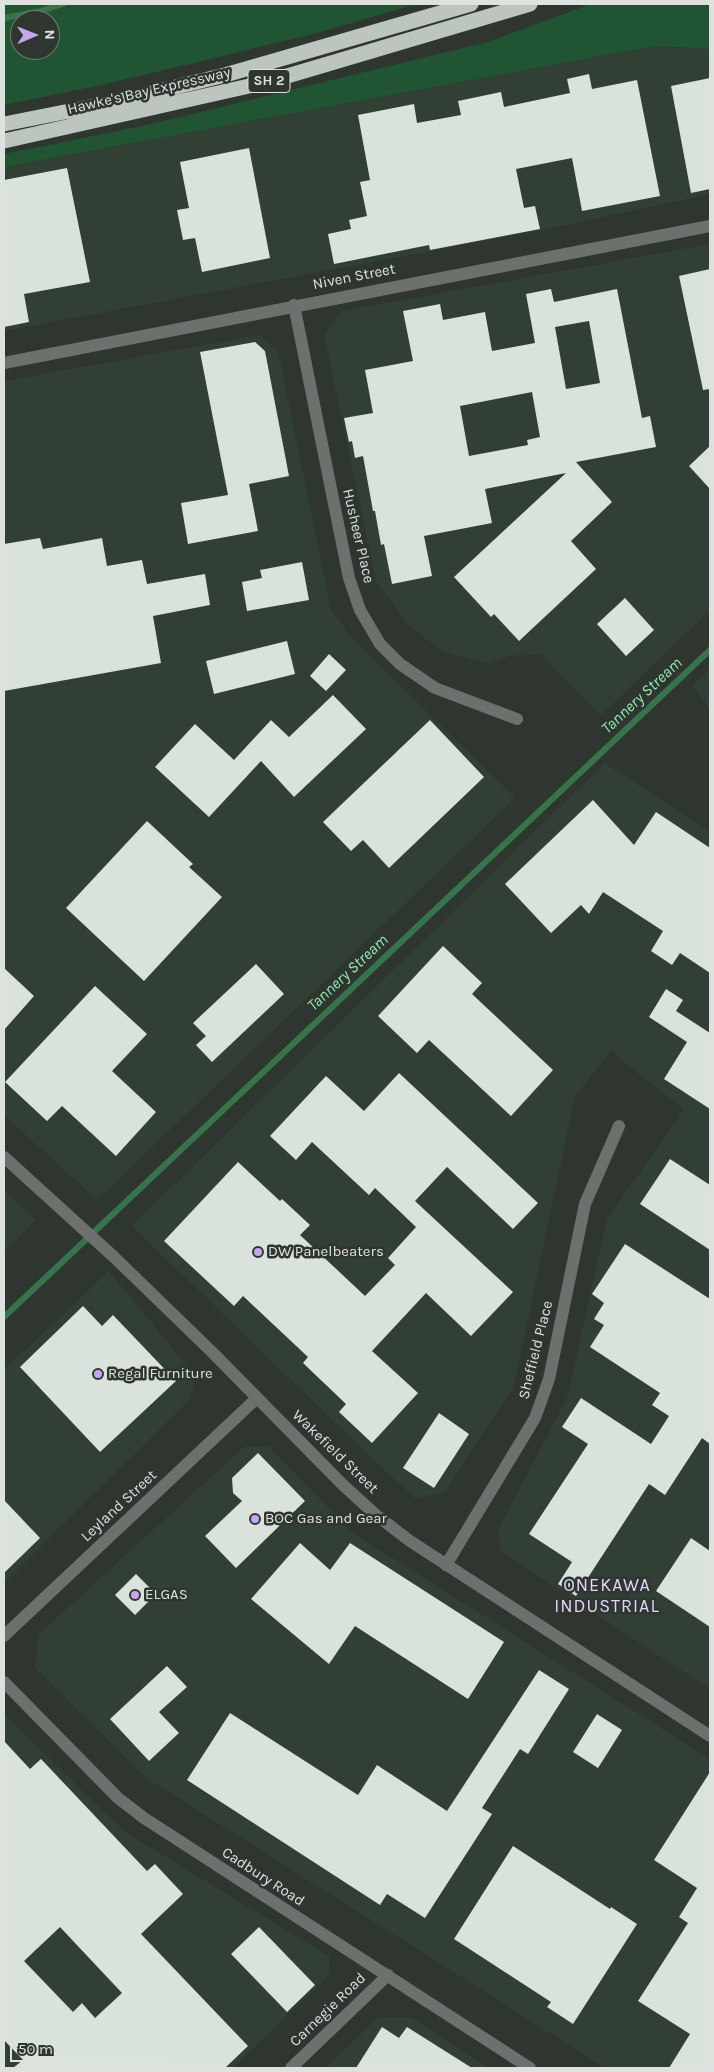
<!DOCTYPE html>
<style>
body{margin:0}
#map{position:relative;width:714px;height:2072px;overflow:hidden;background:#2f3630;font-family:Karla,sans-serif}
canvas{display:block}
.frame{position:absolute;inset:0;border:5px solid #dde2de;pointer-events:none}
.north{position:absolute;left:10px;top:10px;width:50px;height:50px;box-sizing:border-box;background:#2f3630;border:1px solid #757b76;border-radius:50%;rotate:89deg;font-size:14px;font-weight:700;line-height:20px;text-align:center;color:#dde2de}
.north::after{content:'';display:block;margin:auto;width:18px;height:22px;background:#c5a7f1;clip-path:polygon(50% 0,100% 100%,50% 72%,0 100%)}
.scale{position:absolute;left:10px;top:2040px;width:156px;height:22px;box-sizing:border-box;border:2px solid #dde2de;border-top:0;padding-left:6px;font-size:15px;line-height:18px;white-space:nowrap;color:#dde2de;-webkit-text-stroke:4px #2f3630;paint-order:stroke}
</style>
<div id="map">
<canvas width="714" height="2072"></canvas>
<div class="frame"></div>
<div class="north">N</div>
<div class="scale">50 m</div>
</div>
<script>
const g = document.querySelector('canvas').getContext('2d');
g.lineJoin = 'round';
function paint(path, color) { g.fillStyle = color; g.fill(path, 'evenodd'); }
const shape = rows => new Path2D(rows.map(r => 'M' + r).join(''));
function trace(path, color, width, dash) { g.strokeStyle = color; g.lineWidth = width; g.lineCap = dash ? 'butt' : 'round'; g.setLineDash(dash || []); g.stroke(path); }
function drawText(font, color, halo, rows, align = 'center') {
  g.font = font + ' Karla,sans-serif'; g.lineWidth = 5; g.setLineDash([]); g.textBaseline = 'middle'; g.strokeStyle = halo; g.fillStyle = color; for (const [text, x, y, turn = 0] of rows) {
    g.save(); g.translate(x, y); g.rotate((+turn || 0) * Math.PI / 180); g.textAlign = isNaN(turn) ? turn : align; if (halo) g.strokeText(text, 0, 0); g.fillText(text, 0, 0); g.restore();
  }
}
paint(shape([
 [655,46,710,49,710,194,543,230,4,331,4,167],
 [710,244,710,610,601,715,541,654,509,656,488,664,442,651,407,624,376,581,324,335,342,311],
 [260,335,278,351,331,609,350,636,515,798,97,1200,4,1115,4,381],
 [710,669,710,709,692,686],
 [605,763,710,832,710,1689,500,1551,499,1528,567,1398,607,1219,684,1110,611,1051,575,1096,514,1386,445,1492,415,1498,377,1463,132,1226],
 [4,1190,36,1220,4,1251],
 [109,1271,195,1376,191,1398,4,1583,4,1370],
 [268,1446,353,1533,710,1759,710,2068,605,2068,145,1777,35,1668,39,1634,244,1447],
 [4,1714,125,1832,329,1956,330,1974,233,2068,4,2068],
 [378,2018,412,2018,489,2068,325,2068]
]), '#323f35');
paint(shape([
 [4,4,417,4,317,33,198,62,97,86,4,105],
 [20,20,50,20,50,50,20,50],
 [591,4,710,4,710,49,655,46,4,167,4,154,147,125,488,42]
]), '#215433');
trace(shape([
 [4,18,41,11,63,4],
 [4,1317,710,650]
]), '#37744b', 6);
paint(shape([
 [589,74,592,89,637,80,660,196,582,211,572,158,516,169,524,208,535,206,540,229,430,250,429,245,334,264,328,234,351,229,349,220,367,216,360,182,370,180,358,115,414,104,417,123,461,115,458,101,501,92,504,107,570,93,567,79],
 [710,78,710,189,691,193,671,86],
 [249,148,270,258,202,272,195,238,183,240,177,210,189,208,180,162],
 [67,168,90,282,24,294,29,322,4,327,4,180],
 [710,269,710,389,703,390,679,276],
 [551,289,554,302,617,289,642,418,650,416,656,447,576,462,612,502,571,541,596,569,519,641,494,614,491,617,454,577,566,473,485,489,492,523,424,536,432,576,392,584,384,544,381,545,375,511,373,511,363,456,355,458,352,441,349,442,344,418,373,413,365,370,413,361,403,311,440,304,443,320,485,312,492,351,535,343,526,294],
 [589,321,600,383,566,389,555,327],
 [532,392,540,437,527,440,528,445,469,456,460,406],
 [255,342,265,351,289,476,249,484,258,531,188,544,181,503,228,495,200,352],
 [710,446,710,489,689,466],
 [40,538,43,549,102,538,107,566,142,560,147,584,205,574,210,605,153,616,161,663,4,691,4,544],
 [302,562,309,600,247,611,242,582,262,578,260,570],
 [625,598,654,630,626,656,597,624],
 [287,641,295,674,214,694,206,661],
 [329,654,346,670,326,691,310,676],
 [333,695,366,729,294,797,261,761,209,817,155,767,195,724,234,760,271,720,289,737],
 [430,720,484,777,389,868,363,840,351,851,323,822],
 [593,800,634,845,656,812,710,848,710,973,680,953,672,965,651,951,663,931,603,892,589,914,581,905,551,933,505,884],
 [147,821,193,864,189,867,222,897,144,981,66,908],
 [443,946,482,983,472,994,553,1070,511,1116,429,1040,417,1053,378,1016],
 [256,964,284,994,212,1062,196,1045,206,1036,193,1023],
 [4,968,34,996,4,1030],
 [95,986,147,1034,112,1071,156,1112,116,1156,62,1106,47,1121,5,1082],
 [666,989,683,1000,676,1011,710,1033,710,1109,664,1079,687,1042,649,1017],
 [399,1073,538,1203,513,1229,447,1167,415,1201,513,1292,471,1336,426,1293,372,1351,418,1393,372,1443,339,1412,346,1404,303,1363,308,1357,243,1296,234,1306,164,1241,238,1162,280,1201,282,1199,310,1225,300,1235,365,1296,395,1265,388,1258,416,1227,375,1188,369,1195,312,1142,296,1160,270,1136,326,1076,364,1111],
 [670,1159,710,1185,710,1250,640,1204],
 [625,1244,710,1299,710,1444,702,1438,665,1495,649,1484,576,1596,558,1584,572,1562,529,1534,588,1444,562,1427,581,1398,651,1444,669,1416,652,1405,660,1393,590,1347,604,1325,594,1319,604,1303,592,1294],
 [83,1306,102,1326,113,1315,176,1381,100,1452,20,1367],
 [439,1413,469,1434,434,1488,403,1468],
 [258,1453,305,1501,236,1568,205,1536,242,1501,233,1493,232,1478],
 [4,1500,40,1538,4,1573],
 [691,1538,710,1551,710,1627,656,1591],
 [300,1543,330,1570,350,1543,504,1642,468,1699,355,1626,329,1664,251,1599],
 [136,1574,156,1594,135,1615,115,1595],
 [167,1666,187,1687,159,1712,179,1733,149,1761,110,1719],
 [539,1670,569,1689,528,1754,520,1749,482,1808,492,1814,425,1918,387,1894,380,1905,187,1780,230,1713,358,1795,377,1765,447,1811],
 [597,1714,622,1730,598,1768,573,1752],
 [4,1741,30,1769,41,1759,147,1871,155,1864,183,1894,141,1934,248,2046,225,2068,13,2068,23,2060,4,2040],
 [60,1927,122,1993,95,2018,82,2003,73,2012,24,1961],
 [710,1772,710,2068,669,2068,690,2034,638,2001,688,1923,679,1917,697,1888,654,1860],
 [513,1846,610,1909,611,1907,637,1924,573,2024,547,2007,551,2002,454,1939],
 [259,1927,315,1985,287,2012,231,1954],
 [382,2027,399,2038,407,2027,472,2068,356,2068]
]), '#d9e2db');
trace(shape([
 [294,305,349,578,360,610,380,644,400,664,435,688,517,719],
 [4,363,710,226],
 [4,1157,114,1257,213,1353,343,1485,376,1515,410,1541,710,1736],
 [446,1565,535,1418,549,1379,585,1204,619,1126],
 [4,1636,257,1398],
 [4,1682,118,1798,144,1818,530,2068],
 [291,2068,388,1975]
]), '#6d716e', 12);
trace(shape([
 [4,124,115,102,225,75,471,4],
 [4,141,267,82,530,4]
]), '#bcc5be', 15);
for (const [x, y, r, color] of [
 [258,1252,5,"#c5a7f1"],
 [98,1374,5,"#c5a7f1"],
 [255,1519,5,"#c5a7f1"],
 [135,1595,5,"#c5a7f1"]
]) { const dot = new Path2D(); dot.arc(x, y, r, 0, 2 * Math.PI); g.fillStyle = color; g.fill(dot); trace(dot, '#2f3630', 2); }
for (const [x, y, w] of [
 [269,81,42]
]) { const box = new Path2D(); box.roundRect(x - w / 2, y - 11.5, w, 23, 4); g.fillStyle = '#2f3630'; g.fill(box); trace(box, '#dde2de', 1); }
drawText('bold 14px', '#dde2de', null, [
 ["SH 2",269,81]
]);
drawText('15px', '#dde2de', '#2f3630', [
 ["Hawke's Bay Expressway",149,91,-13],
 ["Niven Street",354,277,-11],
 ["Husheer Place",358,536,77],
 ["Sheffield Place",536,1350,-76],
 ["Wakefield Street",335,1452,44],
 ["Leyland Street",119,1506,-43],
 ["Cadbury Road",263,1877,33],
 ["Carnegie Road",328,2010,-44]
]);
drawText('15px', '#dde2de', '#2f3630', [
 ["DW Panelbeaters",268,1252],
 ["Regal Furniture",108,1374],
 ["BOC Gas and Gear",265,1519],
 ["ELGAS",145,1595]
], 'left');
drawText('italic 16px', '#93ebad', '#2f3630', [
 ["Tannery Stream",642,696,-43],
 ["Tannery Stream",348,973,-43]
]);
g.letterSpacing = '1px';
drawText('18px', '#e2d2fc', '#2f3630', [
 ["ONEKAWA",607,1586],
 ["INDUSTRIAL",607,1607]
]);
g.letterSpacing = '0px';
</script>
